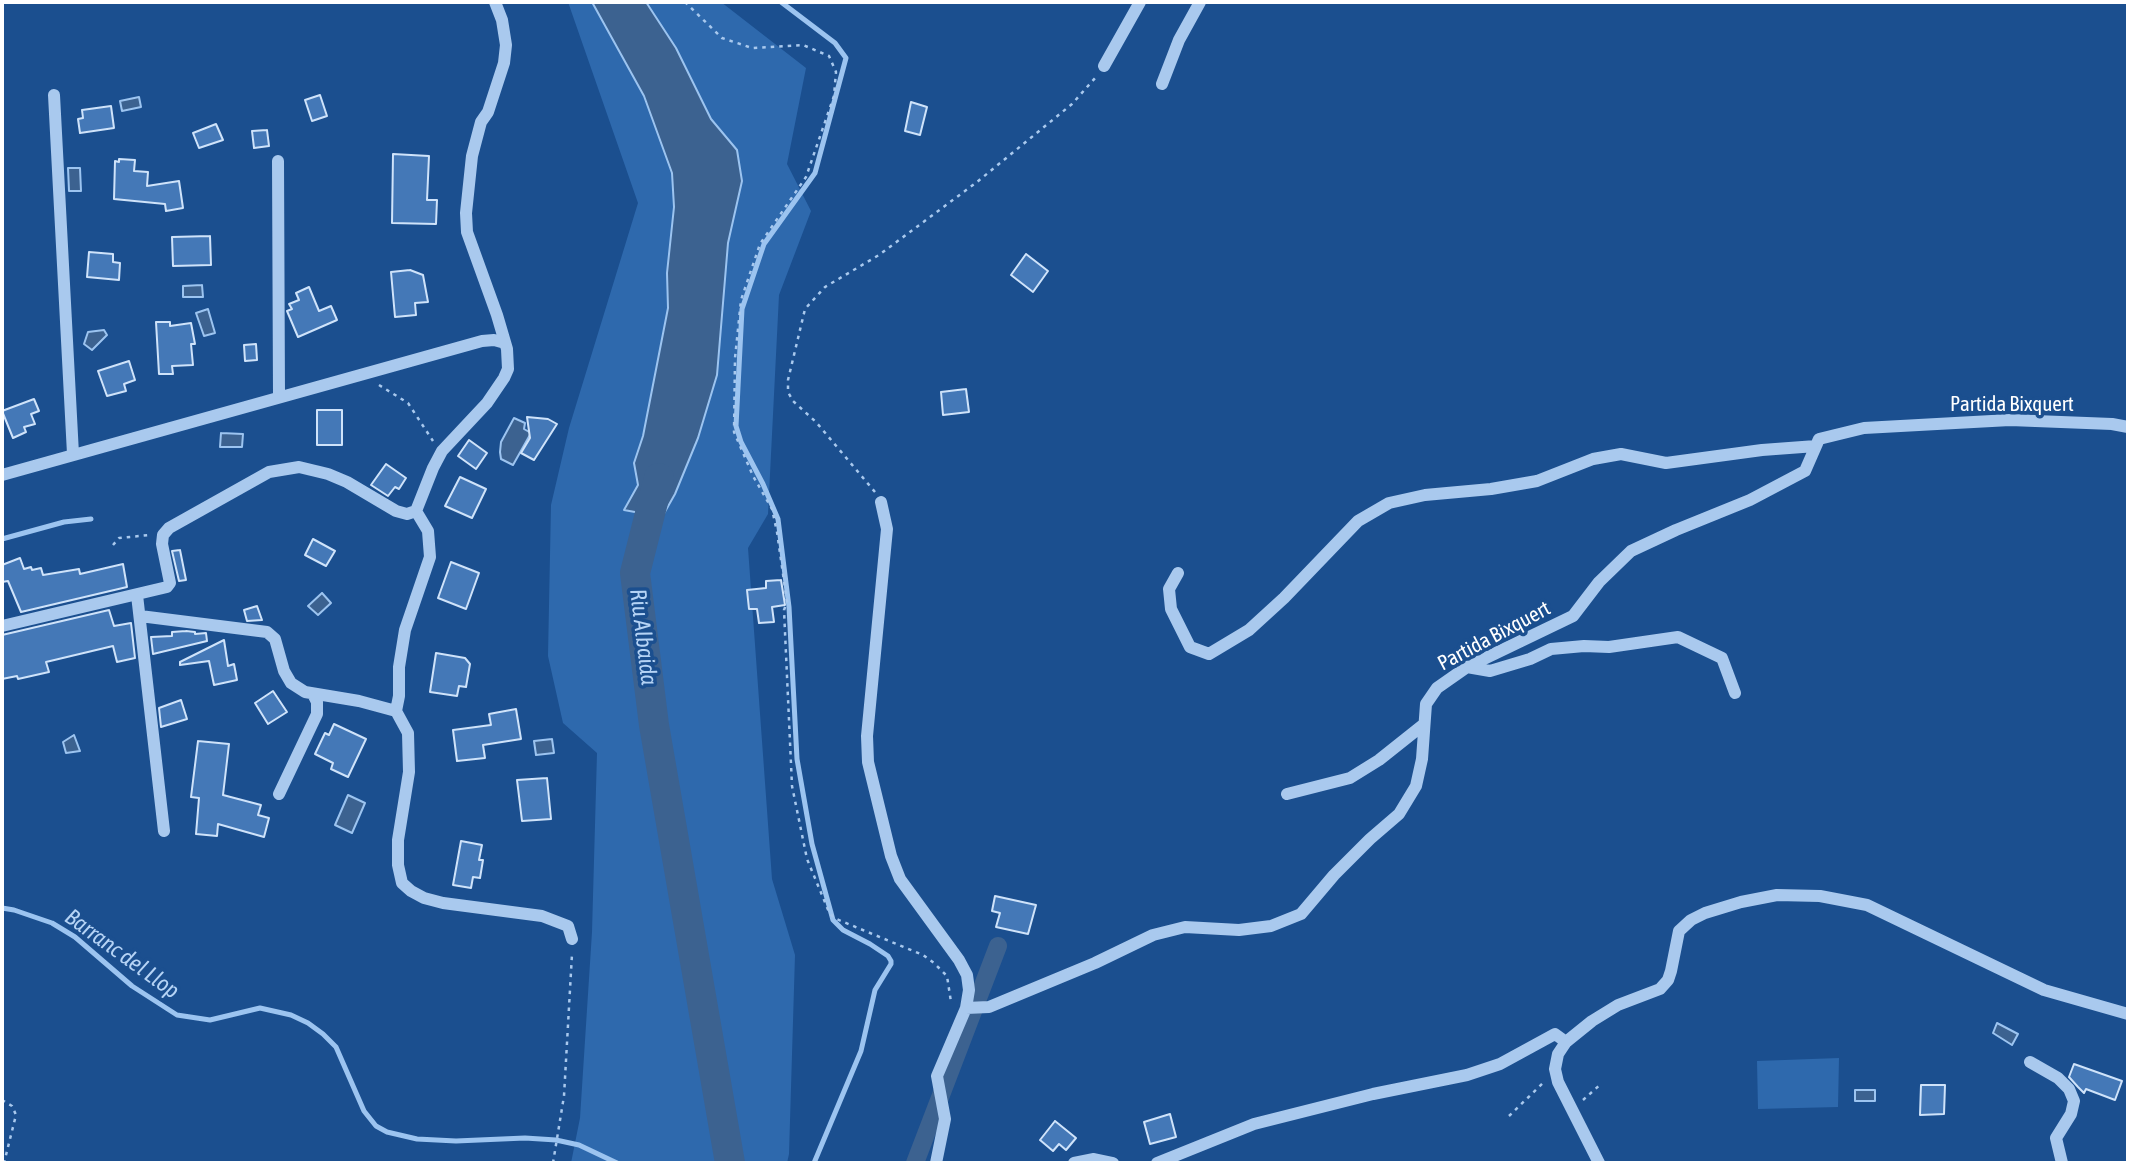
<!DOCTYPE html>
<style>
body{margin:0}
#map{position:relative;width:2130px;height:1165px;overflow:hidden;background:#1b4f8f;font-family:"Asap Condensed",sans-serif}
canvas{display:block}
.frame{position:absolute;inset:0;border:4px solid #fff;pointer-events:none}
</style>
<div id="map">
<canvas width="2130" height="1165"></canvas>
<div class="frame"></div>
</div>
<script>
const g = document.querySelector('canvas').getContext('2d');
g.lineJoin = 'round';
function paint(path, color) { g.fillStyle = color; g.fill(path, 'evenodd'); }
const shape = rows => new Path2D(rows.map(r => 'M' + r).join(''));
function trace(path, color, width, dash) { g.strokeStyle = color; g.lineWidth = width; g.lineCap = dash ? 'butt' : 'round'; g.setLineDash(dash || []); g.stroke(path); }
function drawText(font, color, halo, rows, align = 'center') {
  g.font = font + ' "Asap Condensed",sans-serif'; g.lineWidth = 7; g.setLineDash([]); g.textBaseline = 'middle'; g.strokeStyle = halo; g.fillStyle = color; for (const [text, x, y, turn = 0] of rows) {
    g.save(); g.translate(x, y); g.rotate((+turn || 0) * Math.PI / 180); g.textAlign = isNaN(turn) ? turn : align; if (halo) g.strokeText(text, 0, 0); g.fillText(text, 0, 0); g.restore();
  }
}
paint(shape([
 [568,2,721,2,806,68,787,164,811,211,779,295,768,514,748,548,772,879,795,955,789,1154,787,1163,571,1163,580,1118,592,932,597,753,563,723,548,656,551,505,569,428,638,203],
 [1839,1058,1838,1107,1758,1109,1757,1061]
]), '#2e69ad');
const water = shape([
 [592,2,646,2,676,48,711,119,737,150,742,181,728,243,717,375,698,438,675,494,662,517,624,510,638,485,634,463,643,436,668,308,667,273,674,207,672,173,644,96,592,2],
 [139,97,141,107,122,111,120,101,139,97],
 [68,168,80,168,81,191,69,191,68,168],
 [202,285,203,297,183,297,183,286,202,285],
 [208,309,215,333,204,336,196,313,208,309],
 [104,330,107,335,92,350,84,344,88,332,104,330],
 [514,418,525,423,524,429,531,433,513,465,501,459,500,452,501,442,514,418],
 [221,433,243,434,242,447,220,447,221,433],
 [322,593,331,603,318,615,308,606,322,593],
 [74,735,80,751,66,753,63,742,74,735],
 [552,739,554,753,536,755,534,741,552,739],
 [348,795,365,803,352,833,335,825,348,795],
 [1997,1023,2018,1034,2012,1045,1993,1033,1997,1023],
 [1855,1090,1875,1090,1875,1101,1855,1101,1855,1090]
]);
paint(water, '#3c6290');
trace(water, '#9cc4f0', 2);
trace(shape([
 [781,2,835,43,846,58,815,173,764,244,742,309,736,426,741,442,763,484,778,519,789,607,797,759,812,844,833,920,843,930,870,944,888,956,891,961,891,964,875,990,861,1051,814,1163],
 [2,539,64,522,91,519],
 [2,908,14,910,52,923,75,937,132,986,177,1015,210,1020,260,1008,291,1015,308,1023,323,1034,336,1047,364,1111,376,1126,387,1132,417,1139,456,1141,525,1138,556,1140,579,1145,617,1163]
]), '#9cc4f0', 5);
trace(shape([
 [915,1163,998,946]
]), '#3c6290', 18);
trace(shape([
 [659,478,635,573,654,725,730,1163]
]), '#3c6290', 30);
const building = shape([
 [320,95,327,116,312,121,305,100,320,95],
 [911,102,927,107,920,135,905,131,911,102],
 [111,106,114,128,80,133,78,119,83,118,82,110,111,106],
 [216,124,223,140,199,148,193,133,216,124],
 [267,130,269,146,254,148,252,131,267,130],
 [393,154,429,156,427,200,437,200,436,224,392,223,393,154],
 [119,159,135,160,134,171,148,172,147,186,179,181,183,208,166,211,165,204,114,199,115,161,119,162,119,159],
 [210,236,211,265,173,266,172,237,210,236],
 [89,252,113,254,113,262,120,263,119,280,87,277,89,252],
 [1026,254,1048,271,1033,292,1011,275,1026,254],
 [410,270,423,275,428,302,415,303,416,315,395,317,391,272,410,270],
 [309,287,319,311,331,306,337,320,298,337,287,311,292,309,289,304,299,300,296,293,309,287],
 [156,322,170,322,170,326,191,323,195,344,191,344,193,365,172,366,173,374,159,374,156,322],
 [256,344,257,360,245,361,244,345,256,344],
 [129,361,135,380,124,384,126,391,107,396,98,371,129,361],
 [966,389,969,412,943,415,941,392,966,389],
 [34,399,39,411,31,414,35,424,24,427,26,432,13,438,2,411,34,399],
 [317,410,342,410,342,445,317,445,317,410],
 [527,417,548,419,557,424,534,460,521,453,530,438,527,417],
 [469,440,487,453,476,469,458,456,469,440],
 [386,464,406,478,399,489,395,487,388,496,371,485,386,464],
 [460,477,486,489,472,518,445,506,460,477],
 [313,539,335,551,326,566,305,555,313,539],
 [180,550,186,580,179,581,172,551,180,550],
 [20,558,24,569,31,567,32,570,41,568,43,575,79,569,80,574,123,564,127,587,21,612,8,581,2,582,2,565,20,558],
 [451,562,479,573,466,609,438,598,451,562],
 [781,580,785,605,772,607,774,622,759,623,757,609,749,609,747,590,766,588,766,581,781,580],
 [257,606,262,620,247,621,244,610,257,606],
 [109,610,114,626,131,623,135,658,117,662,113,646,46,662,49,672,18,679,17,676,2,679,2,635,109,610],
 [186,631,195,632,195,634,206,633,207,641,153,654,151,637,172,636,172,632,186,631],
 [224,640,228,666,234,664,237,680,214,685,209,661,180,665,180,662,224,640],
 [436,653,465,658,470,664,466,687,459,686,457,696,430,692,436,653],
 [273,691,287,712,268,724,255,703,273,691],
 [181,700,187,719,161,727,159,708,181,700],
 [516,709,521,739,483,745,485,758,457,761,453,730,491,725,489,714,516,709],
 [334,724,366,739,348,777,331,769,333,763,315,754,325,733,329,735,334,724],
 [198,741,229,744,223,795,261,805,258,815,269,818,264,837,218,824,217,836,196,834,199,798,191,797,198,741],
 [547,778,551,819,522,821,517,780,547,778],
 [461,841,482,845,479,860,483,860,480,878,473,877,471,888,453,885,461,841],
 [995,896,1036,905,1028,934,996,927,1000,913,992,911,995,896],
 [2074,1064,2122,1081,2115,1100,2086,1089,2084,1093,2078,1087,2069,1077,2074,1064],
 [1921,1085,1945,1085,1944,1114,1920,1115,1921,1085],
 [1170,1114,1176,1137,1150,1144,1144,1122,1170,1114],
 [1055,1121,1076,1138,1066,1150,1059,1144,1053,1151,1040,1140,1055,1121]
]);
paint(building, '#4478b7');
trace(building, '#cfe3fa', 2);
trace(shape([
 [685,2,722,38,752,48,803,45,829,56,836,72,834,96,806,177,760,244,741,300,735,358,734,432,753,476,772,509,777,532,787,602,784,610,792,786,807,859,829,912,834,918,923,955,934,963,947,976,951,1002],
 [379,385,408,403,433,441],
 [875,492,816,422,793,401,788,392,788,380,805,309,825,287,879,255,977,182,1072,104,1096,77],
 [113,545,119,538,150,535],
 [2,1100,12,1106,16,1115,4,1163],
 [1583,1100,1602,1083],
 [1509,1116,1544,1082],
 [553,1163,564,1096,572,954]
]), '#a9c9ee', 2.5, [3.5, 5]);
trace(shape([
 [1104,66,1140,2],
 [1162,84,1179,40,1200,2],
 [54,95,73,454],
 [278,161,279,396],
 [2,475,482,341,494,340,505,343],
 [881,502,887,529,867,736,868,762,891,856,900,879,959,960,967,975,969,990,966,1008,937,1076,945,1119,936,1163],
 [1178,573,1169,589,1171,609,1190,647,1209,654,1249,630,1284,598,1358,521,1389,503,1425,495,1491,489,1537,481,1593,459,1621,454,1666,463,1762,450,1816,446],
 [137,595,164,831],
 [140,616,267,632,275,639,284,671,291,683,305,692,359,701,396,711,408,733,409,772,398,840,398,865,402,883,411,891,424,898,443,903,542,916,568,926,572,939],
 [2,626,167,587,170,583,162,544,163,535,169,528,269,472,299,467,328,474,347,482,396,511,407,514,416,511,433,468,442,451,487,403,504,378,508,369,507,349,497,315,467,232,466,213,472,156,481,122,488,112,504,63,506,45,502,20,495,2],
 [1467,667,1490,671,1530,659,1551,649,1584,646,1609,647,1678,637,1722,658,1735,693],
 [396,711,399,696,399,667,405,630,430,557,428,531,416,511],
 [279,794,317,714,317,702,313,694],
 [1287,794,1350,778,1379,760,1423,725],
 [966,1008,989,1007,1095,963,1153,935,1185,927,1239,930,1271,926,1301,914,1334,875,1370,839,1399,814,1416,786,1422,759,1426,704,1437,688,1467,667,1573,616,1599,582,1631,551,1676,530,1750,500,1805,471,1819,439,1864,428,2010,420,2112,424,2128,427],
 [2030,1062,2058,1078,2069,1089,2074,1101,2071,1114,2056,1138,2062,1163],
 [1074,1163,1094,1159,1113,1163],
 [1157,1163,1254,1124,1373,1094,1467,1075,1500,1064,1555,1034,1566,1042],
 [1599,1163,1558,1082,1555,1069,1558,1054,1566,1042,1592,1021,1618,1005,1660,989,1668,980,1671,971,1679,931,1691,920,1705,913,1741,902,1777,895,1820,896,1867,905,2044,990,2128,1014]
]), '#a9c9ee', 12);
drawText('21px', '#fff', '#1b4f8f', [
 ["Partida Bixquert",2012,404],
 ["Partida Bixquert",1494,636,-28]
]);
drawText('italic 23px', '#b5d3f5', '#1b4f8f', [
 ["Riu Albaida",643,637,83],
 ["Barranc del Llop",122,954,36]
]);
</script>
